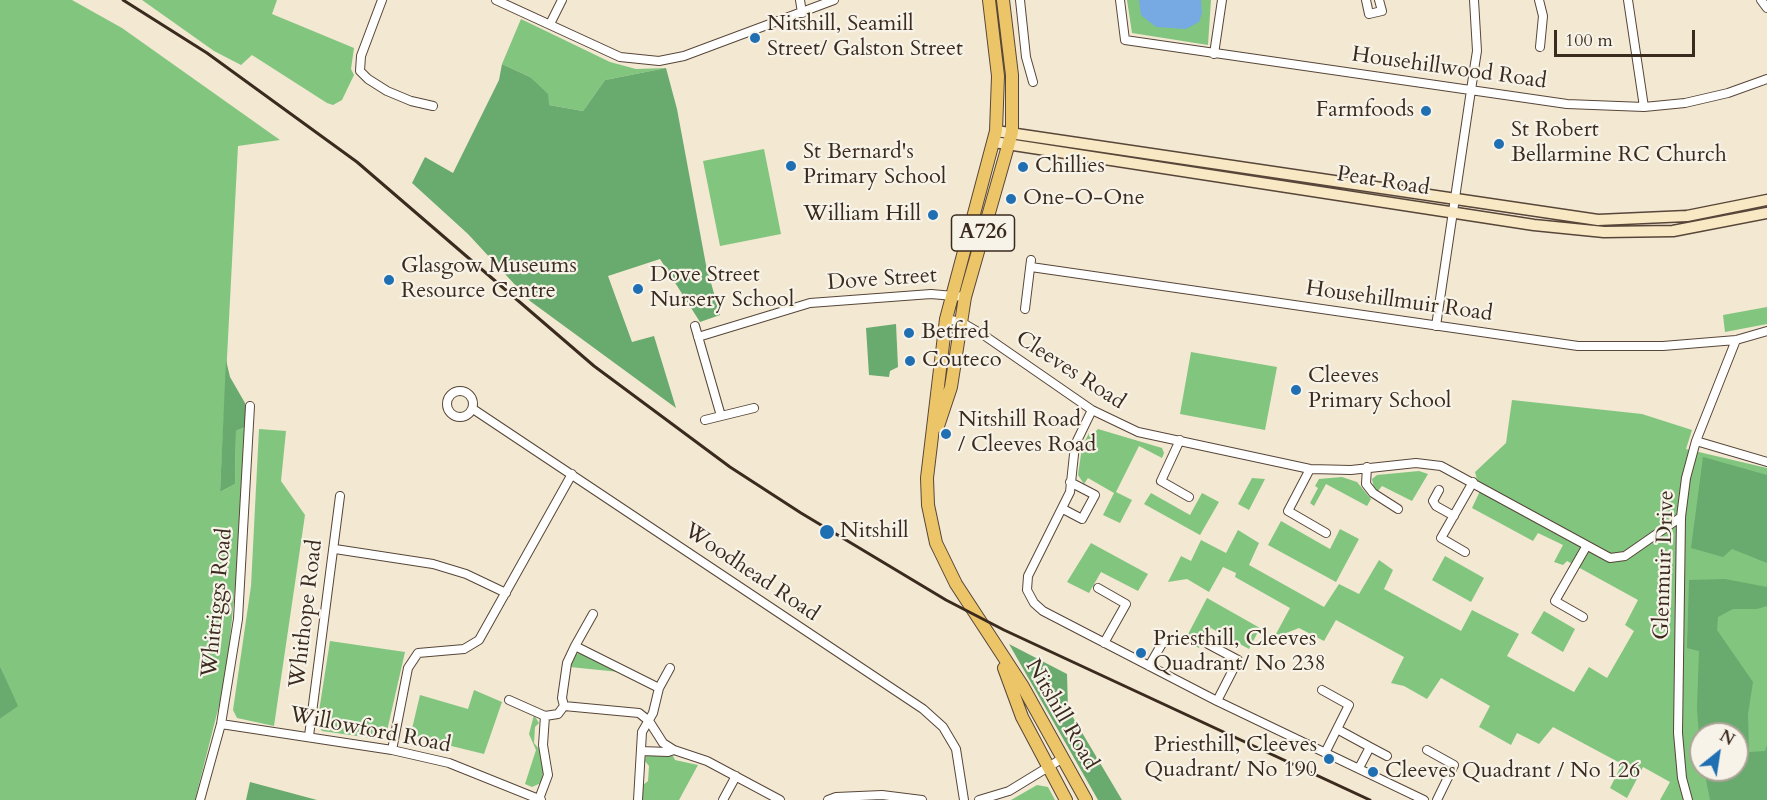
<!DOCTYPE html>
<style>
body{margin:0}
#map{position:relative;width:1767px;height:800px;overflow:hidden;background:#f3e8d2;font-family:Cardo,serif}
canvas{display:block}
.north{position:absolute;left:1689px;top:722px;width:60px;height:60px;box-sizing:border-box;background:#f7f3e8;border:2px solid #aca397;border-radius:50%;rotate:30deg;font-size:16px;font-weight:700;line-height:24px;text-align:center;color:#3b2a1e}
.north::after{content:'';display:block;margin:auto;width:21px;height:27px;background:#1f6fb2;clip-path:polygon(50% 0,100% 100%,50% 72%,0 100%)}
.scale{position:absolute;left:1554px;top:30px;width:141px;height:27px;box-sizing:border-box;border:3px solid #3b2a1e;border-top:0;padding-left:8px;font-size:18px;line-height:21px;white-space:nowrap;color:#3b2a1e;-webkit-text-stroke:4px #f7f3e8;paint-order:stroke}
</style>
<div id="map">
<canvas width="1767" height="800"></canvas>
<div class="north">N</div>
<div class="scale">100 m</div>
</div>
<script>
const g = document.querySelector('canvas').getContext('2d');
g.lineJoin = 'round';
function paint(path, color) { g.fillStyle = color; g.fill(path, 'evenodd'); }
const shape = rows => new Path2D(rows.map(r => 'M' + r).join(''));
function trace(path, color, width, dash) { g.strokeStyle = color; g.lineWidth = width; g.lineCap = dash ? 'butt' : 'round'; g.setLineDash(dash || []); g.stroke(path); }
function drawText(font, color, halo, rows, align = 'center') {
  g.font = font + ' Cardo,serif'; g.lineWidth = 4.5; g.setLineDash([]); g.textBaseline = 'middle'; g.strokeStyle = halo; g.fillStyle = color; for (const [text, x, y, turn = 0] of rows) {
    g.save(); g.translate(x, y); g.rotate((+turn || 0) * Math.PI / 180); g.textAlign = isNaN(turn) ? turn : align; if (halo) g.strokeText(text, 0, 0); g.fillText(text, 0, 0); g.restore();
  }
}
paint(shape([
 [0,0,72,0,122,28,280,140,238,146,220,492,235,484,236,431,245,427,239,550,226,678,195,800,0,800,0,719,17,706,0,666],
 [142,0,277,0,272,14,354,48,351,69,354,75,342,100,333,105,327,103,252,55,241,65,214,51],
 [1127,0,1211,0,1208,45,1132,33],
 [521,19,610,62,636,69,666,68,605,80,583,111,549,105,530,77,502,64],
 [764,149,781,234,720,246,703,161],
 [1767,307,1767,324,1725,332,1723,315],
 [1191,352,1277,367,1265,430,1180,414],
 [1512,400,1642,414,1692,430,1686,449,1767,468,1767,800,1660,800,1670,782,1643,767,1627,798,1610,788,1622,764,1553,727,1539,744,1517,733,1511,745,1479,727,1490,706,1441,678,1427,699,1404,686,1391,683,1404,657,1336,620,1324,641,1299,628,1281,635,1276,634,1290,608,1235,577,1236,573,1223,567,1209,592,1187,579,1168,582,1181,556,1191,561,1201,540,1226,553,1238,530,1259,543,1249,565,1324,607,1339,584,1359,594,1379,560,1393,570,1384,589,1461,631,1472,610,1519,634,1507,656,1574,692,1589,667,1607,678,1634,631,1625,625,1638,600,1567,561,1563,565,1554,562,1563,545,1538,533,1533,541,1472,508,1480,491,1475,472,1506,443],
 [1701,734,1737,734,1737,770,1701,770],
 [259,429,286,431,281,481,305,515,274,726,237,718,233,710,251,586],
 [1098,429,1162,448,1164,453,1162,458,1139,446,1116,492,1132,500,1120,523,1103,515,1114,493,1088,478,1084,484,1078,475,1082,447,1089,433,1093,434],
 [1419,471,1428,474,1412,501,1382,486,1378,491,1374,489,1372,479,1377,475],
 [1342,477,1357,482,1371,499,1367,506,1326,484,1314,506,1310,503,1318,488,1315,486,1319,479],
 [1252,478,1265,479,1249,510,1238,504],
 [1151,493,1190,515,1202,493,1219,502,1200,535,1144,504],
 [1281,521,1330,549,1340,529,1359,539,1336,582,1268,545],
 [1091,543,1148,574,1138,591,1101,572,1089,593,1067,582],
 [1445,556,1484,578,1471,602,1432,580],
 [1207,598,1260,628,1249,649,1211,628,1199,648,1185,640],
 [1544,611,1575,629,1563,652,1531,633],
 [330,641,405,652,387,731,378,739,322,731,317,724],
 [580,653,592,660,595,658,619,672,570,667,575,654],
 [474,690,502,702,484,754,423,739,411,733,420,695,468,709],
 [534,715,539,723,535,727,534,743,540,750,544,769,541,783,532,787,525,784,536,750,529,734],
 [646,754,673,756,675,760,698,765,679,800,642,800,643,785,648,781,649,766,645,761],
 [1037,785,1048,787,1055,800,1011,800]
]), '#82c57f');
paint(shape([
 [502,64,530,77,548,94,549,105,583,111,605,80,666,68,677,109,706,265,720,315,700,322,660,259,608,276,632,342,654,336,676,408,530,301,468,234,412,183,425,157,453,173,499,80],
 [896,324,898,367,890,371,889,377,869,375,866,328],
 [226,360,230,377,245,403,245,427,236,431,235,484,220,492],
 [1703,457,1767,475,1767,563,1732,549,1723,557,1691,548],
 [1725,579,1767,587,1767,606,1757,609,1733,609,1718,617,1717,630,1753,682,1748,714,1749,752,1765,751,1767,745,1767,800,1710,800,1704,770,1737,770,1737,734,1701,734,1701,755,1700,748,1697,709,1699,651,1687,648,1689,580],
 [1009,644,1067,674,1068,709,1122,800,1098,800],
 [0,666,18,706,0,719],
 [250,782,317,800,246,800]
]), '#69aa6e');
paint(shape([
 [1139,0,1201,0,1202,13,1199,22,1186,29,1156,27,1141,15]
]), '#77a9e2');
const street = shape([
 [382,0,361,56,360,71,368,79,387,91,411,101,433,106],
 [496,0,620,57,659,61,684,56,834,0],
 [800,0,802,13],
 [1020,0,1026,57,1033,82],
 [1120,0,1125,40,1567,104,1644,107,1685,103,1728,93,1767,79],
 [1366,0,1369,14,1382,11,1379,0],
 [1539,0,1543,16,1540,47],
 [1628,0,1644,107],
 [1761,0,1767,8],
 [550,24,562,0],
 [1214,54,1222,0],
 [1031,267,1578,346,1663,346,1736,340,1767,331],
 [1025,309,1031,260],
 [946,319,961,322,985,336,1092,410,1138,432,1310,469,1351,470,1416,463,1441,466,1610,558,1625,556,1681,517],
 [695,326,721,416],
 [1436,326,1474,70,1477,51,1474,0],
 [698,337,810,303,931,294,965,297],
 '447 404a13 13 0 1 1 26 0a13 13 0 1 1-26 0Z',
 [473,409,923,709,943,727,956,749,964,800],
 [1092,410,1075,445,1070,492,1028,576,1027,590,1034,603,1043,611,1217,701,1424,800],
 [705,420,754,408],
 [1180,440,1161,481,1189,497],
 [1696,441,1767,462],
 [1367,467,1366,484,1373,493,1398,509],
 [1310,469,1288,511,1326,533],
 [1439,490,1433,501,1436,506,1454,516],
 [1063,509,1082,519,1095,495,1070,482],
 [335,549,433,564,466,574,506,593],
 [1465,552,1441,538,1473,482],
 [1098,588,1126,604,1104,643],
 [1583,617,1555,601,1586,547],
 [1208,644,1238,660,1217,701],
 [575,646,593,614],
 [1149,666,1163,642],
 [659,688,670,668],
 [1322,690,1349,705,1326,751],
 [509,700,545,716],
 [564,706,639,713,649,721,663,743,674,750,707,761,780,800],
 [221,724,392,750,449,763,541,800],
 [1337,729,1370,747,1359,768],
 [309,736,340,496],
 [1370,747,1387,756],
 [392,750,408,668,418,653,464,649,479,640,572,474],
 [1427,750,1454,765,1437,800],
 [641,751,668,752,674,750],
 [539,799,548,775,543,745,545,716,558,714,564,706,562,698,567,663,575,646,659,688,653,713,642,732,638,800],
 [200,800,221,724,238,619,250,406],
 [723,800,736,776],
 [828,800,836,797,882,795,922,800],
 [979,800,1009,791,1063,758],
 [1688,800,1682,778,1678,733,1681,517,1686,478,1696,441,1736,340]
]);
const secondary = shape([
 [996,131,1598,220,1687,216,1767,200],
 [994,142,1534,225,1604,232,1673,231,1767,213]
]);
const primary = shape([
 [989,0,998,76,996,131,946,319,927,478,928,505,936,543,956,584,1022,685,1086,800],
 [938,426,951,387,965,297,1012,132,1012,75,1003,0],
 [1004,668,1022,717,1066,800]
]);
trace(street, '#574639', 10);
trace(secondary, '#574639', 13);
trace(primary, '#574639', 14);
trace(street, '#fff', 8);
trace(secondary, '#f8e8c3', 10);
trace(primary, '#edc569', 12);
trace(shape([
 [123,0,207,53,357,162,594,366,730,467,801,513,946,600,1004,630,1370,800]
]), '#3b2a1e', 3);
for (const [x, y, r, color] of [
 [755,38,6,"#1f6fb2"],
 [1426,111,6,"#1f6fb2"],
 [1499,144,6,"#1f6fb2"],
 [791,166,6,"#1f6fb2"],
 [1023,167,6,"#1f6fb2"],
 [1011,199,6,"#1f6fb2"],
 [933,215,6,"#1f6fb2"],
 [389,280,6,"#1f6fb2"],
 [638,289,6,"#1f6fb2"],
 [909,333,6,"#1f6fb2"],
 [910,361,6,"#1f6fb2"],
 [1296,390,6,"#1f6fb2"],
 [946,434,6,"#1f6fb2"],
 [827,532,8,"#1f6fb2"],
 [1141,653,6,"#1f6fb2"],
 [1329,759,6,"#1f6fb2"],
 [1373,772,6,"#1f6fb2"]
]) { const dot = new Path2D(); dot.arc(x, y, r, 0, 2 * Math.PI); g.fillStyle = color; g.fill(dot); trace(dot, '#f7f3e8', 2); }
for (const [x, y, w] of [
 [983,233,63]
]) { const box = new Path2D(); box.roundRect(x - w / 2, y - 18, w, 36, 4.5); g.fillStyle = '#f7f3e8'; g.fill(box); trace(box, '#3b2a1e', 1.5); }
drawText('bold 21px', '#3b2a1e', null, [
 ["A726",983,233]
]);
drawText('22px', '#3b2a1e', '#f7f3e8', [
 ["Nitshill, Seamill",767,25],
 ["Street/ Galston Street",767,50],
 ["Farmfoods",1414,111,"right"],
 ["St Robert",1511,131],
 ["Bellarmine RC Church",1511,156],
 ["St Bernard's",803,153],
 ["Primary School",803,178],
 ["Chillies",1035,167],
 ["One-O-One",1023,199],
 ["William Hill",921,215,"right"],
 ["Glasgow Museums",401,267],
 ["Resource Centre",401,292],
 ["Dove Street",650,276],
 ["Nursery School",650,301],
 ["Betfred",921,333],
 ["Couteco",922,361],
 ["Cleeves",1308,377],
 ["Primary School",1308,402],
 ["Nitshill Road",958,421],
 ["/ Cleeves Road",958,446],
 ["Nitshill",840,532],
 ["Priesthill, Cleeves",1153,640],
 ["Quadrant/ No 238",1153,665],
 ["Priesthill, Cleeves",1317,746,"right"],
 ["Quadrant/ No 190",1317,771,"right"],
 ["Cleeves Quadrant / No 126",1385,772]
], 'left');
drawText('22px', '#3b2a1e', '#f7f3e8', [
 ["Househillwood Road",1449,69,8],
 ["Peat Road",1383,182,9],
 ["Dove Street",882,280,-4],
 ["Househillmuir Road",1399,302,8],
 ["Cleeves Road",1070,371,33],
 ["Glenmuir Drive",1665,565,-88],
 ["Woodhead Road",751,573,34],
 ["Whitriggs Road",218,603,-84],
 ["Whithope Road",307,614,-83],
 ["Nitshill Road",1061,715,60],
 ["Willowford Road",370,731,11]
]);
</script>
